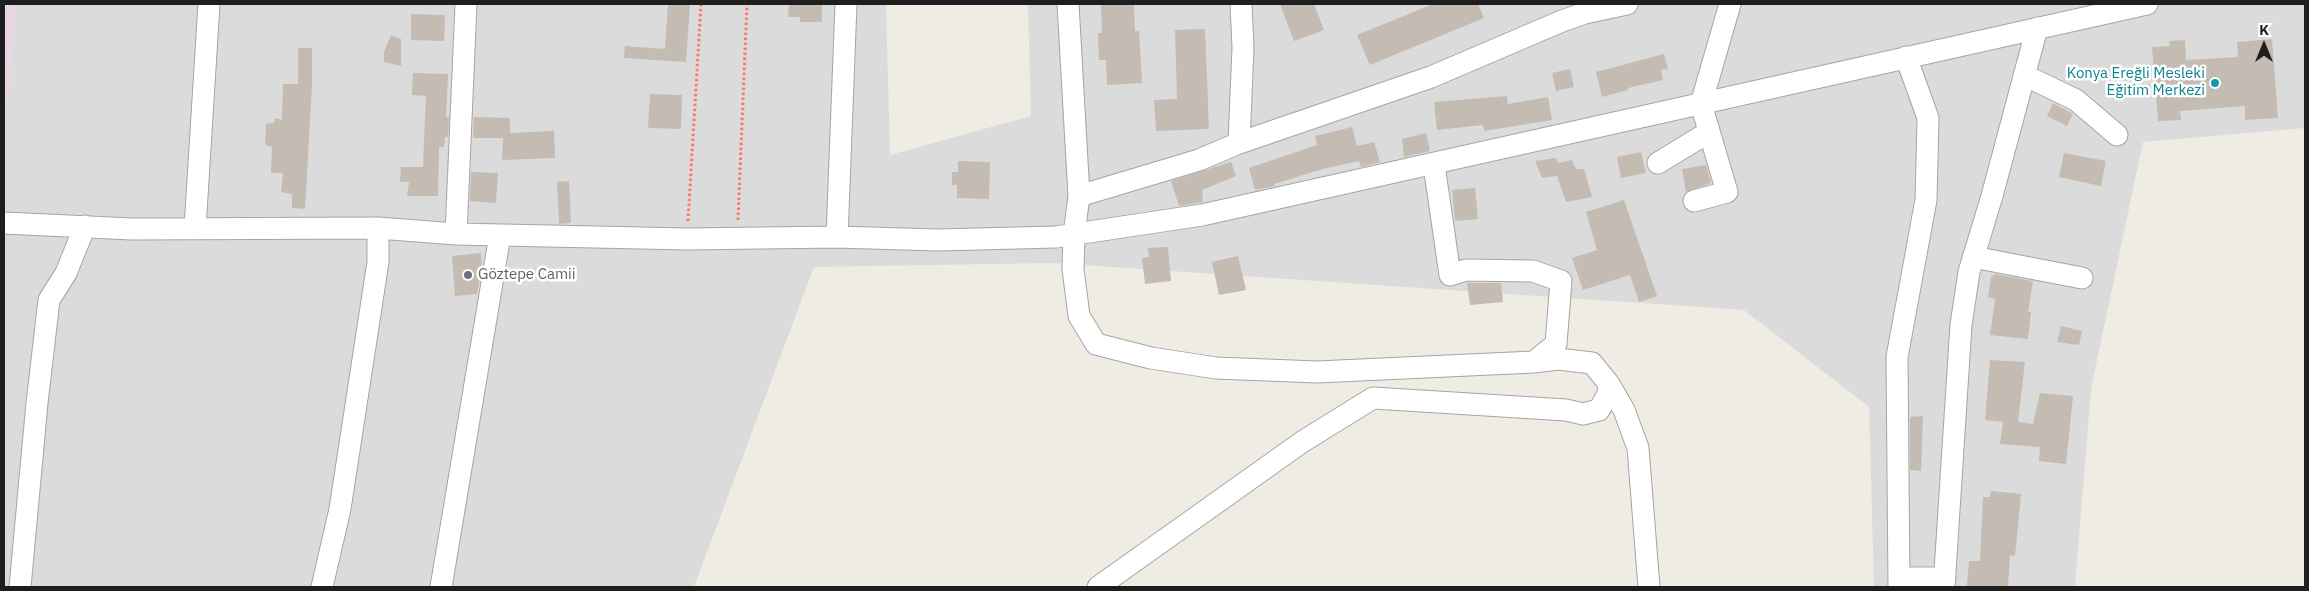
<!DOCTYPE html>
<meta charset="utf-8">
<style>
body{margin:0}
#map{position:relative;width:2309px;height:591px;overflow:hidden;background:#efece4;font-family:"IBM Plex Sans",sans-serif}
canvas{display:block}
.frame{position:absolute;inset:0;border:5px solid #1e1e1e;pointer-events:none}
.north{position:absolute;left:2239px;top:20px;width:50px;height:50px;-webkit-text-stroke:4px #fff;paint-order:stroke;rotate:0deg;font-size:14px;font-weight:700;line-height:20px;text-align:center;color:#1e1e1e}
.north::after{content:'';display:block;margin:auto;width:18px;height:22px;background:#1e1e1e;clip-path:polygon(50% 0,100% 100%,50% 72%,0 100%)}
</style>
<div id="map">
<canvas width="2309" height="591"></canvas>
<div class="frame"></div>
<div class="north">K</div>
</div>
<script>
const g = document.querySelector('canvas').getContext('2d');
g.lineJoin = 'round';
function fill(path, color) {
  g.fillStyle = color;
  g.fill(path, 'evenodd');
}
function strokePath(path, color, width, dash) {
  g.strokeStyle = color;
  g.lineWidth = width;
  g.lineCap = dash ? 'butt' : 'round';
  g.setLineDash(dash || []);
  g.stroke(path);
}
function label(font, color, halo, rows, align = 'center') {
  g.font = font + ' "IBM Plex Sans",sans-serif';
  g.lineWidth = 5;
  g.setLineDash([]);
  g.textBaseline = 'middle';
  g.strokeStyle = halo;
  g.fillStyle = color;
  for (const [text, x, y, turn = 0] of rows) {
    g.save();
    g.translate(x, y);
    g.rotate((+turn || 0) * Math.PI / 180);
    g.textAlign = isNaN(turn) ? turn : align;
    if (halo) g.strokeText(text, 0, 0);
    g.fillText(text, 0, 0);
    g.restore();
  }
}
fill(new Path2D(`
 M 4,4 L 886,4 L 890,155 L 1031,116 L 1028,4 L 2305,4 L 2305,128 L 2143,142 L 2091,389 L 2075,587 L 1874,587 L 1869,407 L 1744,310 L 1053,263 L 814,267 L 694,587 L 4,587 Z`), '#dcdbdb');
fill(new Path2D(`
 M 4,4 L 17,4 L 4,133 Z`), '#e9d6e5');
fill(new Path2D(`
 M 668,4 L 690,4 L 686,62 L 624,58 L 625,46 L 665,49 Z
 M 789,4 L 822,4 L 822,22 L 800,22 L 800,17 L 788,17 Z
 M 1101,4 L 1134,4 L 1135,31 L 1139,31 L 1142,83 L 1107,85 L 1106,60 L 1099,60 L 1098,33 L 1102,33 Z
 M 1280,4 L 1314,4 L 1324,30 L 1294,41 Z
 M 1433,4 L 1478,4 L 1484,18 L 1370,65 L 1357,35 Z
 M 411,14 L 445,15 L 444,41 L 411,40 Z
 M 1205,29 L 1209,129 L 1156,131 L 1154,100 L 1177,99 L 1175,30 Z
 M 391,35 L 401,39 L 401,66 L 384,62 L 384,52 Z
 M 2272,39 L 2278,118 L 2245,120 L 2245,106 L 2180,111 L 2181,120 L 2158,121 L 2152,47 L 2170,46 L 2169,41 L 2185,40 L 2186,60 L 2238,57 L 2237,42 Z
 M 298,48 L 312,48 L 312,85 L 305,209 L 292,208 L 292,194 L 281,192 L 283,173 L 271,173 L 272,147 L 265,145 L 266,124 L 274,123 L 275,118 L 282,120 L 283,84 L 298,84 Z
 M 1664,54 L 1668,69 L 1661,70 L 1663,80 L 1628,88 L 1628,90 L 1602,97 L 1596,72 Z
 M 1570,69 L 1574,87 L 1556,91 L 1552,73 Z
 M 413,73 L 448,74 L 446,117 L 449,117 L 448,137 L 445,137 L 444,147 L 439,147 L 438,196 L 407,196 L 409,182 L 400,182 L 401,167 L 423,167 L 426,96 L 412,95 Z
 M 650,94 L 682,95 L 681,129 L 648,128 Z
 M 1507,96 L 1508,104 L 1548,97 L 1552,120 L 1484,131 L 1483,125 L 1437,130 L 1434,102 Z
 M 2053,103 L 2073,114 L 2067,126 L 2047,116 Z
 M 474,117 L 510,118 L 510,133 L 554,131 L 555,158 L 502,160 L 503,138 L 473,138 Z
 M 1352,127 L 1357,146 L 1374,142 L 1380,162 L 1361,167 L 1359,161 L 1323,169 L 1274,184 L 1275,186 L 1255,190 L 1249,168 L 1317,145 L 1315,136 Z
 M 1426,133 L 1430,151 L 1404,157 L 1402,139 Z
 M 1641,152 L 1646,173 L 1621,178 L 1617,157 Z
 M 2064,153 L 2106,161 L 2101,186 L 2059,177 Z
 M 1556,158 L 1558,163 L 1572,160 L 1576,169 L 1584,169 L 1592,197 L 1566,202 L 1557,176 L 1542,178 L 1535,161 Z
 M 958,161 L 990,162 L 989,199 L 957,198 L 957,185 L 952,185 L 952,172 L 958,172 Z
 M 1231,162 L 1236,176 L 1202,190 L 1203,202 L 1179,206 L 1171,181 Z
 M 1706,165 L 1711,183 L 1686,192 L 1682,169 Z
 M 471,172 L 498,173 L 496,203 L 470,201 Z
 M 569,181 L 571,223 L 559,224 L 557,182 Z
 M 1475,188 L 1478,219 L 1455,221 L 1452,190 Z
 M 1624,200 L 1657,296 L 1639,302 L 1630,275 L 1583,290 L 1572,258 L 1597,250 L 1586,212 Z
 M 1168,247 L 1171,281 L 1145,284 L 1142,258 L 1149,257 L 1148,248 Z
 M 481,253 L 482,267 L 477,294 L 455,296 L 452,256 Z
 M 1238,256 L 1246,290 L 1219,295 L 1212,262 Z
 M 1995,274 L 2033,281 L 2028,312 L 2031,312 L 2028,339 L 1990,335 L 1995,299 L 1988,297 L 1991,277 Z
 M 1467,283 L 1501,283 L 1503,302 L 1470,305 Z
 M 2061,326 L 2082,331 L 2079,345 L 2057,342 Z
 M 1990,360 L 2025,362 L 2018,422 L 2033,424 L 2040,393 L 2073,396 L 2066,464 L 2039,461 L 2040,447 L 2000,444 L 2003,422 L 1985,420 Z
 M 1923,416 L 1921,471 L 1910,470 L 1910,417 Z
 M 1991,491 L 2021,494 L 2015,556 L 2010,555 L 2008,587 L 1967,586 L 1969,561 L 1980,561 L 1983,497 L 1990,497 Z`), '#c4bbb3');
const minor = new Path2D(`
 M 1068,4 L 1079,196 L 1074,234 L 1073,269 L 1079,316 L 1096,344 L 1151,358 L 1216,368 L 1317,372 L 1534,362 L 1558,359 L 1592,363 L 1609,384 L 1608,394 L 1599,410 L 1583,414 L 1566,410 L 1373,398 L 1302,442 L 1098,587
 M 2024,75 L 2076,100 L 2117,135
 M 1239,143 L 1243,48 L 1241,4
 M 1658,163 L 1709,132
 M 1434,165 L 1450,275 L 1466,270 L 1533,271 L 1561,281 L 1556,344 L 1534,362
 M 1079,196 L 1199,160 L 1239,143 L 1431,77 L 1562,21 L 1585,13 L 1627,4
 M 1694,201 L 1727,192 L 1701,104 L 1730,4
 M 4,223 L 132,229 L 378,228 L 456,234 L 687,239 L 837,237 L 938,240 L 1056,237 L 1202,215 L 2147,4
 M 195,228 L 209,4
 M 456,234 L 466,4
 M 837,237 L 846,4
 M 1973,257 L 2082,278
 M 1609,384 L 1624,410 L 1638,448 L 1649,587
 M 1899,578 L 1945,578
 M 20,587 L 37,403 L 49,300 L 66,273 L 85,226
 M 322,587 L 340,509 L 378,262 L 378,228
 M 441,587 L 500,235
 M 1899,587 L 1897,357 L 1926,200 L 1928,118 L 1906,57
 M 1944,587 L 1961,325 L 1969,272 L 1992,196 L 2037,28`);
strokePath(minor, '#a5a5a5', 23);
strokePath(new Path2D(`
 M 738,220 L 747,4
 M 688,221 L 701,4`), '#fc7868', 3, [2.5, 2.5]);
strokePath(minor, '#fff', 21);
for (const [x, y, r, color] of [
 [2215,83,5,"#0f9aa8"],
 [468,275,5,"#6b7280"]
]) {
  const dot = new Path2D();
  dot.arc(x, y, r, 0, 2 * Math.PI);
  g.fillStyle = color;
  g.fill(dot);
  strokePath(dot, '#fff', 2);
}
label('15px', '#0d838f', '#fff', [
 ["Konya Ereğli Mesleki",2205,74],
 ["Eğitim Merkezi",2205,91]
], 'right');
label('15px', '#5b616d', '#fff', [
 ["Göztepe Camii",478,275]
], 'left');
</script>
